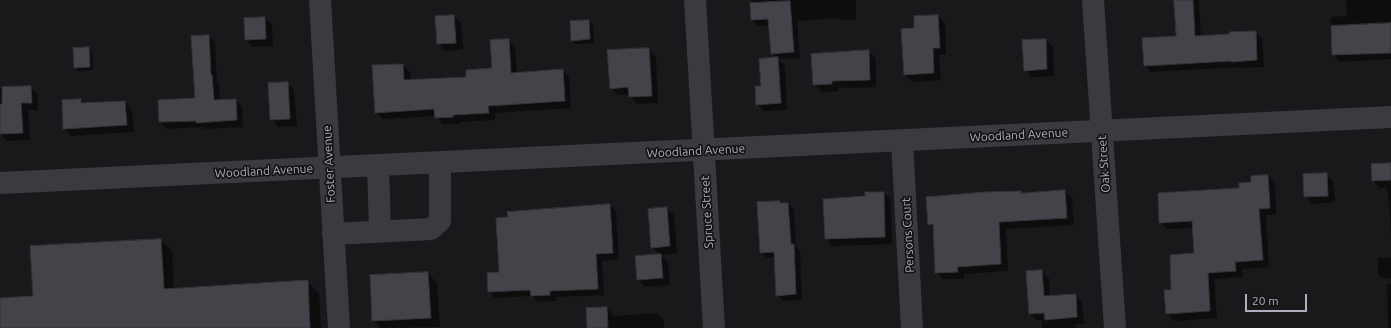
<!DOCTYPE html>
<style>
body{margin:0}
#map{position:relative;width:1391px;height:328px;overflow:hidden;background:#19191c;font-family:Ubuntu,sans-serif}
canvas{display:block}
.scale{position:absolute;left:1245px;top:294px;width:62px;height:18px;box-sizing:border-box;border:2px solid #acb0bc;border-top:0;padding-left:5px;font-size:12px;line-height:14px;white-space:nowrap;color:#acb0bc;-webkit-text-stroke:3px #141417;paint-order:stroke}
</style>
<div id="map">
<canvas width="1391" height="328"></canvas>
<div class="scale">20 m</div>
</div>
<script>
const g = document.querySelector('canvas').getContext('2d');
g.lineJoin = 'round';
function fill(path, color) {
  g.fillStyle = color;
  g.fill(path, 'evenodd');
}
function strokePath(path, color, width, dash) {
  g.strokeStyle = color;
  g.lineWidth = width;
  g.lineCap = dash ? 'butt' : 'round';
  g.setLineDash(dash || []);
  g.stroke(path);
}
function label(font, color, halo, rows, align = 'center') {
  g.font = font + ' Ubuntu,sans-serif';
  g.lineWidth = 3.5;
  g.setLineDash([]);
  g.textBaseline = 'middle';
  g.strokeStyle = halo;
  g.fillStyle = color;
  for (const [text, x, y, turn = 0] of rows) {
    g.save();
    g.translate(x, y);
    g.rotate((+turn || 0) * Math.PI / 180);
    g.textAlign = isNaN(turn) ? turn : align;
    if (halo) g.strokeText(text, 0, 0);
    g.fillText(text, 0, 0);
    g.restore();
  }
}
fill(new Path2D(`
 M 751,0 L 856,0 L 856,20 L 840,20 L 837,18 L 797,21 L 800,58 L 778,59 L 785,66 L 787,110 L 764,111 L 757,104 L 762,86 L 777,58 L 772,53 L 770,25 L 758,26 L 752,20 Z
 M 1175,0 L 1199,0 L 1201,37 L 1231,35 L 1255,32 L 1262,38 L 1264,67 L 1239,68 L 1238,67 L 1151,72 L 1145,65 L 1177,37 Z
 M 1346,0 L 1391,0 L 1391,59 L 1340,62 L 1333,55 L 1331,17 L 1347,16 Z
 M 454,16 L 461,23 L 463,49 L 445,51 L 438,43 Z
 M 938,16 L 945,23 L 946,54 L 939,55 L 941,80 L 912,82 L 905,75 L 915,29 Z
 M 265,18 L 272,25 L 273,46 L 253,47 L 246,40 L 245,19 Z
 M 589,21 L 593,25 L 594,43 L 575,44 L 572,40 Z
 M 208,36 L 215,43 L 217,81 L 219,83 L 220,101 L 235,100 L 242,107 L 243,127 L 204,129 L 202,127 L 167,129 L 160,122 L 159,101 L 196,99 Z
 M 508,40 L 515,47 L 517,73 L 562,70 L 569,77 L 571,108 L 495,113 L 495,120 L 460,122 L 460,124 L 443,124 L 436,116 L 383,119 L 376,112 L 374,66 L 403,65 L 410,72 L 411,81 L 467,78 L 493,69 Z
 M 1046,40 L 1053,47 L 1054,76 L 1032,77 L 1025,70 Z
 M 89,48 L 92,52 L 93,70 L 78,71 L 75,67 Z
 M 648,49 L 656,57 L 658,103 L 637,104 L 630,96 L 630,95 L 618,95 L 611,88 Z
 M 868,51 L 876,59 L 876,87 L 838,88 L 839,91 L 822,92 L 814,84 Z
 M 287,83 L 294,90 L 297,126 L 278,127 L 271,119 Z
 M 30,87 L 38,94 L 38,110 L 28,110 L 30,140 L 7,141 L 0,134 L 0,88 Z
 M 81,100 L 85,104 L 125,102 L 132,109 L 134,132 L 71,136 L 64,129 Z
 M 1391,164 L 1391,234 L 1388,191 L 1385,188 L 1380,188 L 1373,181 Z
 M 1326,174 L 1333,181 L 1335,202 L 1312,204 L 1305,196 Z
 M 1268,176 L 1275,183 L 1276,215 L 1266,215 L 1269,267 L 1242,269 L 1243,277 L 1214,279 L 1217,318 L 1174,321 L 1167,314 L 1173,291 L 1195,254 L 1193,228 L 1167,229 L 1160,222 Z
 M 1065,191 L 1072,198 L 1074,225 L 1006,229 L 1008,271 L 964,274 L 964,279 L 943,279 L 936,272 L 935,230 L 929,224 L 1020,192 L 1022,194 Z
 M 884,193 L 891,200 L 892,244 L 833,246 L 826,239 L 824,200 L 866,197 Z
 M 780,202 L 782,204 L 788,204 L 794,210 L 796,247 L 800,251 L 802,300 L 783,301 L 777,295 L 775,258 L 767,258 L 761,252 Z
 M 610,205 L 616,211 L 619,259 L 602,261 L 604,295 L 556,297 L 556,301 L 538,302 L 532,296 L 495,298 L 489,291 L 500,273 L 509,218 Z
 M 666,208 L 674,215 L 677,253 L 660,255 L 668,262 L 670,285 L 645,287 L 638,280 L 660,255 L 652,247 Z
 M 160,240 L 172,251 L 174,289 L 307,281 L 319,293 L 321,328 L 0,328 L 0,299 L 34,297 Z
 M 1391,257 L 1391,278 L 1382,278 L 1378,274 L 1378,258 Z
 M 1042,271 L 1049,278 L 1050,297 L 1075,295 L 1082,302 L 1084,324 L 1075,324 L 1076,328 L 1042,328 L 1042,320 L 1036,320 L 1030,314 Z
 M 428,273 L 437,283 L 440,327 L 381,328 L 373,320 Z
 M 1387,284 L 1391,284 L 1391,328 L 1388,328 Z
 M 607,308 L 614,316 L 657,313 L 664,321 L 664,328 L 588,328 Z`), '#0007');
const building = new Path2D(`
 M 1174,0 L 1193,0 L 1195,36 L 1230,34 L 1229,32 L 1256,31 L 1257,60 L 1231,62 L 1231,61 L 1144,66 L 1142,38 L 1176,36 Z
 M 790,1 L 794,52 L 771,54 L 768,19 L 751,20 L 750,3 Z
 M 454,15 L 456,43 L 437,44 L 435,16 Z
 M 938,15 L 940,48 L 933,48 L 934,73 L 904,75 L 901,29 L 914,28 L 914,16 Z
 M 265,17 L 266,39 L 245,40 L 244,18 Z
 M 589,20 L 590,39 L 571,41 L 570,21 Z
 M 1391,23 L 1391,53 L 1332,55 L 1331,26 Z
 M 209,35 L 211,75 L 212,75 L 214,100 L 236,99 L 237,120 L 196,123 L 196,121 L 159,122 L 158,100 L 195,98 L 191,36 Z
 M 509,39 L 511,73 L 563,69 L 565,101 L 488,106 L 489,113 L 453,115 L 453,117 L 435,118 L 434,109 L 375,113 L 372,65 L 403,64 L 404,80 L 466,77 L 466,70 L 492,68 L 490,40 Z
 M 1046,39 L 1047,69 L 1024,71 L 1022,40 Z
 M 89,47 L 90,67 L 74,68 L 73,48 Z
 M 649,48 L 652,96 L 629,97 L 628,87 L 610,89 L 607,50 Z
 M 869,50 L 870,80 L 832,81 L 832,84 L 813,85 L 811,54 Z
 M 778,57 L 781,103 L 756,105 L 755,86 L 761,86 L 759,59 Z
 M 288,82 L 290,119 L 270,120 L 268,83 Z
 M 31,86 L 32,103 L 21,103 L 23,133 L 0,134 L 0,104 L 2,104 L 2,87 Z
 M 81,99 L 81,103 L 125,101 L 127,125 L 63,129 L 62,100 Z
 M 1391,163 L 1391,180 L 1372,181 L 1371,164 Z
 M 1327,173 L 1328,196 L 1304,197 L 1303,174 Z
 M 1268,175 L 1270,208 L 1259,209 L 1263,260 L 1235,262 L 1236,271 L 1208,273 L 1210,311 L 1166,314 L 1164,290 L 1171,290 L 1170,255 L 1194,253 L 1192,221 L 1159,223 L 1158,193 L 1239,188 L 1239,183 L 1251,182 L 1251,176 Z
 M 1065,190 L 1067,218 L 999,222 L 1001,264 L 957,267 L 958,272 L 935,273 L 933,224 L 928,225 L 926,197 L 985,192 L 1021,191 L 1021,193 Z
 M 865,192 L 884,192 L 885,237 L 825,239 L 823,199 L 865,196 Z
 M 780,201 L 780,203 L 788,203 L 791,244 L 794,244 L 796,294 L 776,296 L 774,252 L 760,253 L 757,202 Z
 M 610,204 L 613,253 L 596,254 L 598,289 L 550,291 L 550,295 L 531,296 L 530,290 L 488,292 L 487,273 L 499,272 L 496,218 L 508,217 L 507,212 Z
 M 667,207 L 670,246 L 651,248 L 648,209 Z
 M 161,239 L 164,289 L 308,280 L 310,328 L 0,328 L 0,298 L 33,296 L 30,246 Z
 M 661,254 L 663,278 L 637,280 L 635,256 Z
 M 1042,270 L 1044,296 L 1076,294 L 1077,317 L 1045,320 L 1044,313 L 1029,314 L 1026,271 Z
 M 428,272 L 431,318 L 372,321 L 370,275 Z
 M 607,307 L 608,328 L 587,328 L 586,308 Z`);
fill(building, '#434449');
strokePath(building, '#333338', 1);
strokePath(new Path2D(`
 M 320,0 L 339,328
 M 695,0 L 714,328
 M 1093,0 L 1115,328
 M 902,141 L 912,328
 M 378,165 L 380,232
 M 0,183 L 1391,117
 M 333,234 L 431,229 L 440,221 L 440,163`), '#3a3b41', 22);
label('12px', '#acb0bc', '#141417', [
 ["Woodland Avenue",1019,135,-3],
 ["Woodland Avenue",696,151,-3],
 ["Foster Avenue",329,164,-93],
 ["Oak Street",1104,164,-94],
 ["Woodland Avenue",264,171,-3],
 ["Spruce Street",707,212,-93],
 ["Persons Court",908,235,-93]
]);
</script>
